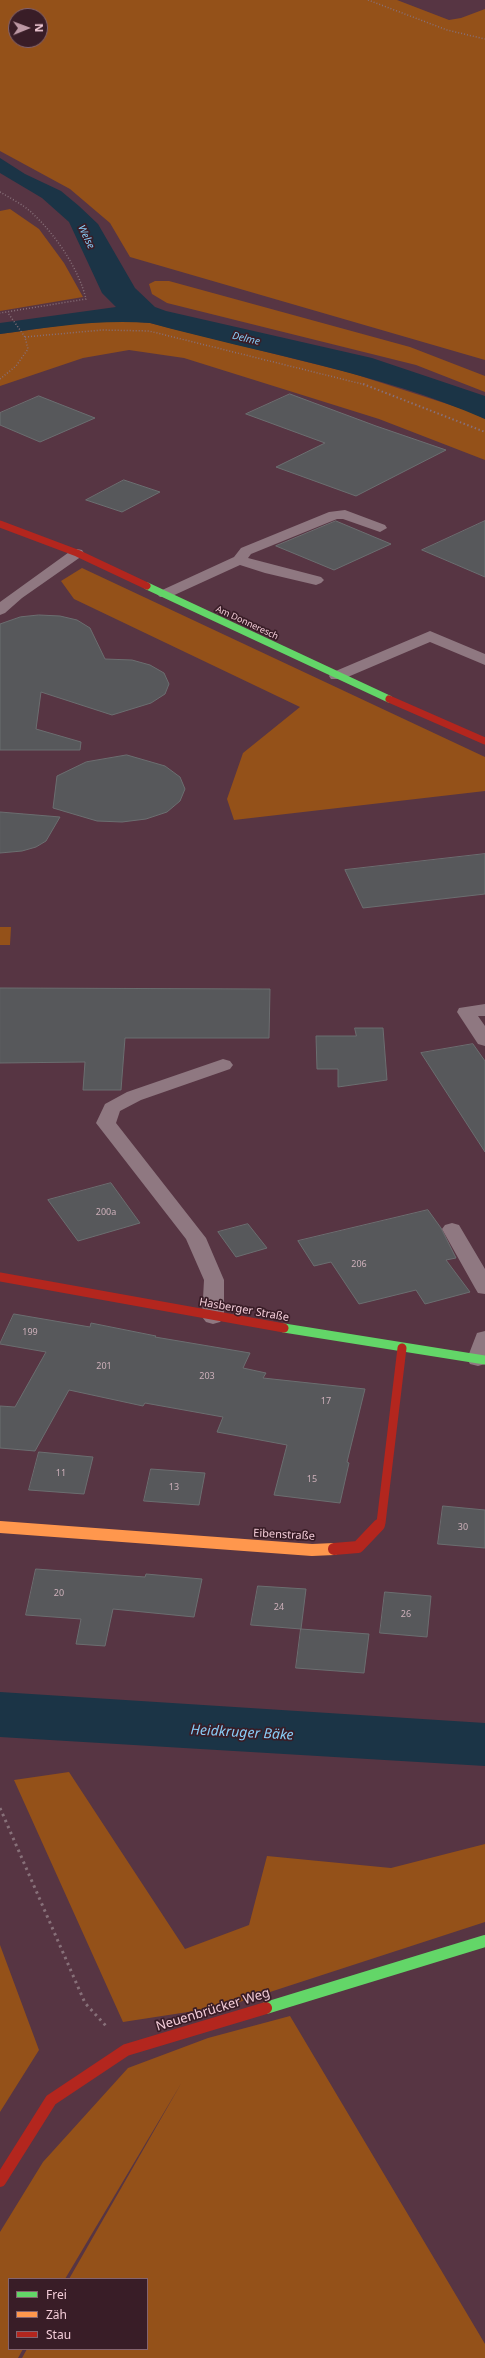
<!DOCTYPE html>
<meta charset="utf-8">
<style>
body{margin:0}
#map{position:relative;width:485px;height:2358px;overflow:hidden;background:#573543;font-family:"Noto Sans",sans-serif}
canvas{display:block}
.legend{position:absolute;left:8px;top:2278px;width:140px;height:72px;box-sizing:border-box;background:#391d27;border:1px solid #84636e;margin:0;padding:5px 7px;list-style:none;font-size:12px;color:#f4cdd9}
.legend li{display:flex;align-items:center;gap:8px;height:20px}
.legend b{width:20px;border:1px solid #84636e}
.north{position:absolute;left:8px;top:8px;width:40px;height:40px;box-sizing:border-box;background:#391d27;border:1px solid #84636e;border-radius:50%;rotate:89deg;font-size:11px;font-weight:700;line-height:16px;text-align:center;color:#f4cdd9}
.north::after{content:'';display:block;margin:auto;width:14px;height:18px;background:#bd98a4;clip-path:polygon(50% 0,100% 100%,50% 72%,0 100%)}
</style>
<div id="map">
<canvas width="485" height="2358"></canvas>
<ul class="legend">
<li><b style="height:5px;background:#63d668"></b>Frei</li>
<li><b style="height:5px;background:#ff974d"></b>Zäh</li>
<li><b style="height:5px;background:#b3261e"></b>Stau</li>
</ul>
<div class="north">N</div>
</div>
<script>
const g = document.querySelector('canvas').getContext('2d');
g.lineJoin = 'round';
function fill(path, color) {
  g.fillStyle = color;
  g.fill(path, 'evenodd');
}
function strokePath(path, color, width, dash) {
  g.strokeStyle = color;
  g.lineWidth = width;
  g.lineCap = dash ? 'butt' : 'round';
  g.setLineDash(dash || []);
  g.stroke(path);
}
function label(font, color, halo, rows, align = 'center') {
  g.font = font + ' "Noto Sans",sans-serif';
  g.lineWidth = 3.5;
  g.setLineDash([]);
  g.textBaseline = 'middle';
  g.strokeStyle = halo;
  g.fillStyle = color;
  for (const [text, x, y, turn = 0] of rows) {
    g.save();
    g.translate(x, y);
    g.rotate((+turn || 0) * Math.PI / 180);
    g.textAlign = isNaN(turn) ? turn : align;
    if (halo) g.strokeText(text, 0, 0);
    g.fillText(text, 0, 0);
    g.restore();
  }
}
fill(new Path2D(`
 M 0,0 L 397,0 L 449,20 L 461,18 L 485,9 L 485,360 L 130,257 L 110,223 L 70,189 L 0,151 ZM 16,16 L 40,16 L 40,40 L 16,40 Z
 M 10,209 L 39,229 L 64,263 L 83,297 L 0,311 L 0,211 Z
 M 155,281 L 169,281 L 410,347 L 485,376 L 485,392 L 416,365 L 167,303 L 152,294 L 149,284 Z
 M 126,321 L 150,323 L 351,373 L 469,411 L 485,419 L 485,460 L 379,419 L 184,358 L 129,350 L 83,358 L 0,386 L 0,334 L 79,323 Z
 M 82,568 L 485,757 L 485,791 L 234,820 L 227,799 L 243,753 L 300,707 L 74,599 L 61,581 Z
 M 0,927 L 11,927 L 10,945 L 0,945 Z
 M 69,1772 L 185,1949 L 249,1925 L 267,1856 L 391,1868 L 485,1844 L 485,1922 L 227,2006 L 123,2022 L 14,1780 Z
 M 0,1945 L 39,2050 L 0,2112 Z
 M 290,2016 L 485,2344 L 485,2358 L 22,2358 L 27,2349 L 147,2349 L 147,2279 L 69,2279 L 182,2082 L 65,2279 L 9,2279 L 9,2349 L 23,2349 L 18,2358 L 0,2358 L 0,2232 L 43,2162 L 128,2068 L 208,2038 Z`), '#945119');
fill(new Path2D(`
 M 0,158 L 25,174 L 61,191 L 79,206 L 98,224 L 135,288 L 155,307 L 166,311 L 372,358 L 485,396 L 485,419 C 378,372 262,354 150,323 C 100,319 50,327 0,334 L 0,323 L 116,307 L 102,293 L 69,222 L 42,198 L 0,173 Z
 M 0,1692 L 485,1723 L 485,1766 L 0,1737 Z`), '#1b3446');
const building = new Path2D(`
 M 290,394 L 376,426 L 446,450 L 356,496 L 276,467 L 325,443 L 246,414 Z
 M 39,396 L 95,418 L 40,442 L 0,425 L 0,413 Z
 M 124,480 L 160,492 L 122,512 L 86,500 Z
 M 336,521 L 391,544 L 334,570 L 276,546 Z
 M 485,521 L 485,577 L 422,550 Z
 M 39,615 L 60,616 L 77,620 L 90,628 L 105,659 L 132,660 L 150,665 L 164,673 L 169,684 L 165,694 L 151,703 L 112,715 L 41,692 L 36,729 L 81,742 L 80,750 L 0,750 L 0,624 L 20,617 Z
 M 127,755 L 165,766 L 180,777 L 185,789 L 180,801 L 167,812 L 146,819 L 122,822 L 97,821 L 53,808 L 57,776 L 86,762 Z
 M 0,812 L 60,817 L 46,841 L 36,847 L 22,851 L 0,853 Z
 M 485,854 L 485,894 L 363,908 L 345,870 Z
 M 0,988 L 270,989 L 269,1038 L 125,1038 L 121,1090 L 83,1090 L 85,1062 L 0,1063 Z
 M 355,1028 L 383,1028 L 387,1080 L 338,1087 L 338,1069 L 317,1069 L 316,1036 L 356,1036 Z
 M 473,1044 L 485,1061 L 485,1152 L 421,1053 Z
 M 111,1183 L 140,1223 L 78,1241 L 48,1200 Z
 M 428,1210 L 441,1228 L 456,1258 L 446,1260 L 470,1292 L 425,1304 L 416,1290 L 359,1304 L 331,1262 L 314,1266 L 298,1241 Z
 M 248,1224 L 267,1248 L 236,1257 L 218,1232 Z
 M 14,1314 L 90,1327 L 91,1323 L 156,1336 L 155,1337 L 250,1353 L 243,1368 L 266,1373 L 263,1378 L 365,1389 L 347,1462 L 349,1463 L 340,1503 L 274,1495 L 287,1445 L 217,1432 L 223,1417 L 145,1403 L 143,1406 L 69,1390 L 35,1451 L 0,1448 L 0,1406 L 15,1407 L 46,1352 L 0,1344 Z
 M 39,1452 L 93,1457 L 84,1494 L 29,1490 Z
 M 151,1469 L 205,1473 L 199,1505 L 144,1501 Z
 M 443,1506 L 485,1510 L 485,1548 L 438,1544 Z
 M 36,1569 L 145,1577 L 146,1574 L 202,1579 L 194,1617 L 113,1609 L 105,1646 L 76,1644 L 81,1619 L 26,1615 Z
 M 258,1586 L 306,1589 L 301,1629 L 251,1625 Z
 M 385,1592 L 431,1596 L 427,1637 L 380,1633 Z
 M 301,1629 L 369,1634 L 364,1673 L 296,1668 Z`);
fill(building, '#57585b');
strokePath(building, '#6b6e70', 1);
strokePath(new Path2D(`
 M 368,0 L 447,30 L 485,39
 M 0,192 C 10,198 22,204 31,212 C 55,234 78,267 86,299 L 0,313
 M 25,337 L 102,330 L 149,331 L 366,385
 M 0,379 L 16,366 L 28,349 L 25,337 L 8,313`), '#877079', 1.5, [1, 2]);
strokePath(new Path2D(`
 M 363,384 L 485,432`), '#877079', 2, [1.5, 2.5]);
strokePath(new Path2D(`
 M 0,1808 L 85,2003 L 106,2026`), '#877079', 3, [2.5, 4]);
fill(new Path2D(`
 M 345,510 L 385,525 L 387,528 L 380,532 L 343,519 L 337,519 L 251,554 L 248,558 L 321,577 L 324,580 L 321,583 L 316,585 L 265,573 L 240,565 L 170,597 L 160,597 L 157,594 L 160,591 L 234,557 L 241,548 L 329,512 Z
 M 77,549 L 82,550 L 84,553 L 82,556 L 22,598 L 5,613 L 0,615 L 0,602 L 72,550 Z
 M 430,631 L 485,654 L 485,665 L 430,642 L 343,679 L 331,679 L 329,676 L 331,673 Z
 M 485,1004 L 485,1016 L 478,1016 L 485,1026 L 485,1046 L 478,1044 L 457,1012 L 459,1008 Z
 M 223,1059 L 230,1061 L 233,1065 L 230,1069 L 141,1100 L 120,1111 L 116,1123 L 206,1238 L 224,1280 L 224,1317 L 220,1322 L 213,1324 L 206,1322 L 202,1317 L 204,1280 L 186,1239 L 96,1123 L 105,1104 L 127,1092 Z
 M 452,1223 L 459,1225 L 485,1269 L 485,1294 L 478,1293 L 475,1288 L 442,1229 L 445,1225 Z
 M 485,1331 L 485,1364 L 478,1366 L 470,1364 L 467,1359 L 477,1333 Z`), '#8f7881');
strokePath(new Path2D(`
 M 147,586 L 389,699`), '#63d668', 7);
strokePath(new Path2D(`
 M 284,1328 L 485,1360`), '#63d668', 9);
strokePath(new Path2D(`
 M 266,2008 L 485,1941`), '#63d668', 12);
strokePath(new Path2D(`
 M 0,1527 L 312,1550 L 334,1549`), '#ff974d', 12);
strokePath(new Path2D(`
 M 0,524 L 77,553 L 147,586
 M 389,699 L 485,741`), '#b3261e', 7);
strokePath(new Path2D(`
 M 0,1277 L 284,1328
 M 378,1526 L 381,1523 L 402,1348`), '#b3261e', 9);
strokePath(new Path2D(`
 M 334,1549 L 358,1547 L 379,1525
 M 0,2181 L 51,2100 L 126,2050 L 266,2008`), '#b3261e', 12);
label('9px', '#f4cdd9', '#391d27', [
 ["Am Donneresch",247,623,25]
]);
label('9px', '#cdb0ba', null, [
 ["200a",106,1212],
 ["206",359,1264],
 ["199",30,1332],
 ["201",104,1366],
 ["203",207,1376],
 ["17",326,1401],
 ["11",61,1473],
 ["15",312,1479],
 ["13",174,1487],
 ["30",463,1527],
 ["20",59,1593],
 ["24",279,1607],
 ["26",406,1614]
]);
label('italic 10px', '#88ccf6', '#391d27', [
 ["Welse",86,237,64],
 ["Delme",246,339,13]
]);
label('11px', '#f4cdd9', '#391d27', [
 ["Hasberger Straße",244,1310,10],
 ["Eibenstraße",284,1535,3]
]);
label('13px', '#f4cdd9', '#391d27', [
 ["Neuenbrücker Weg",213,2010,-17]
]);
label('italic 14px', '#88ccf6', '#391d27', [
 ["Heidkruger Bäke",242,1733,3]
]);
</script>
